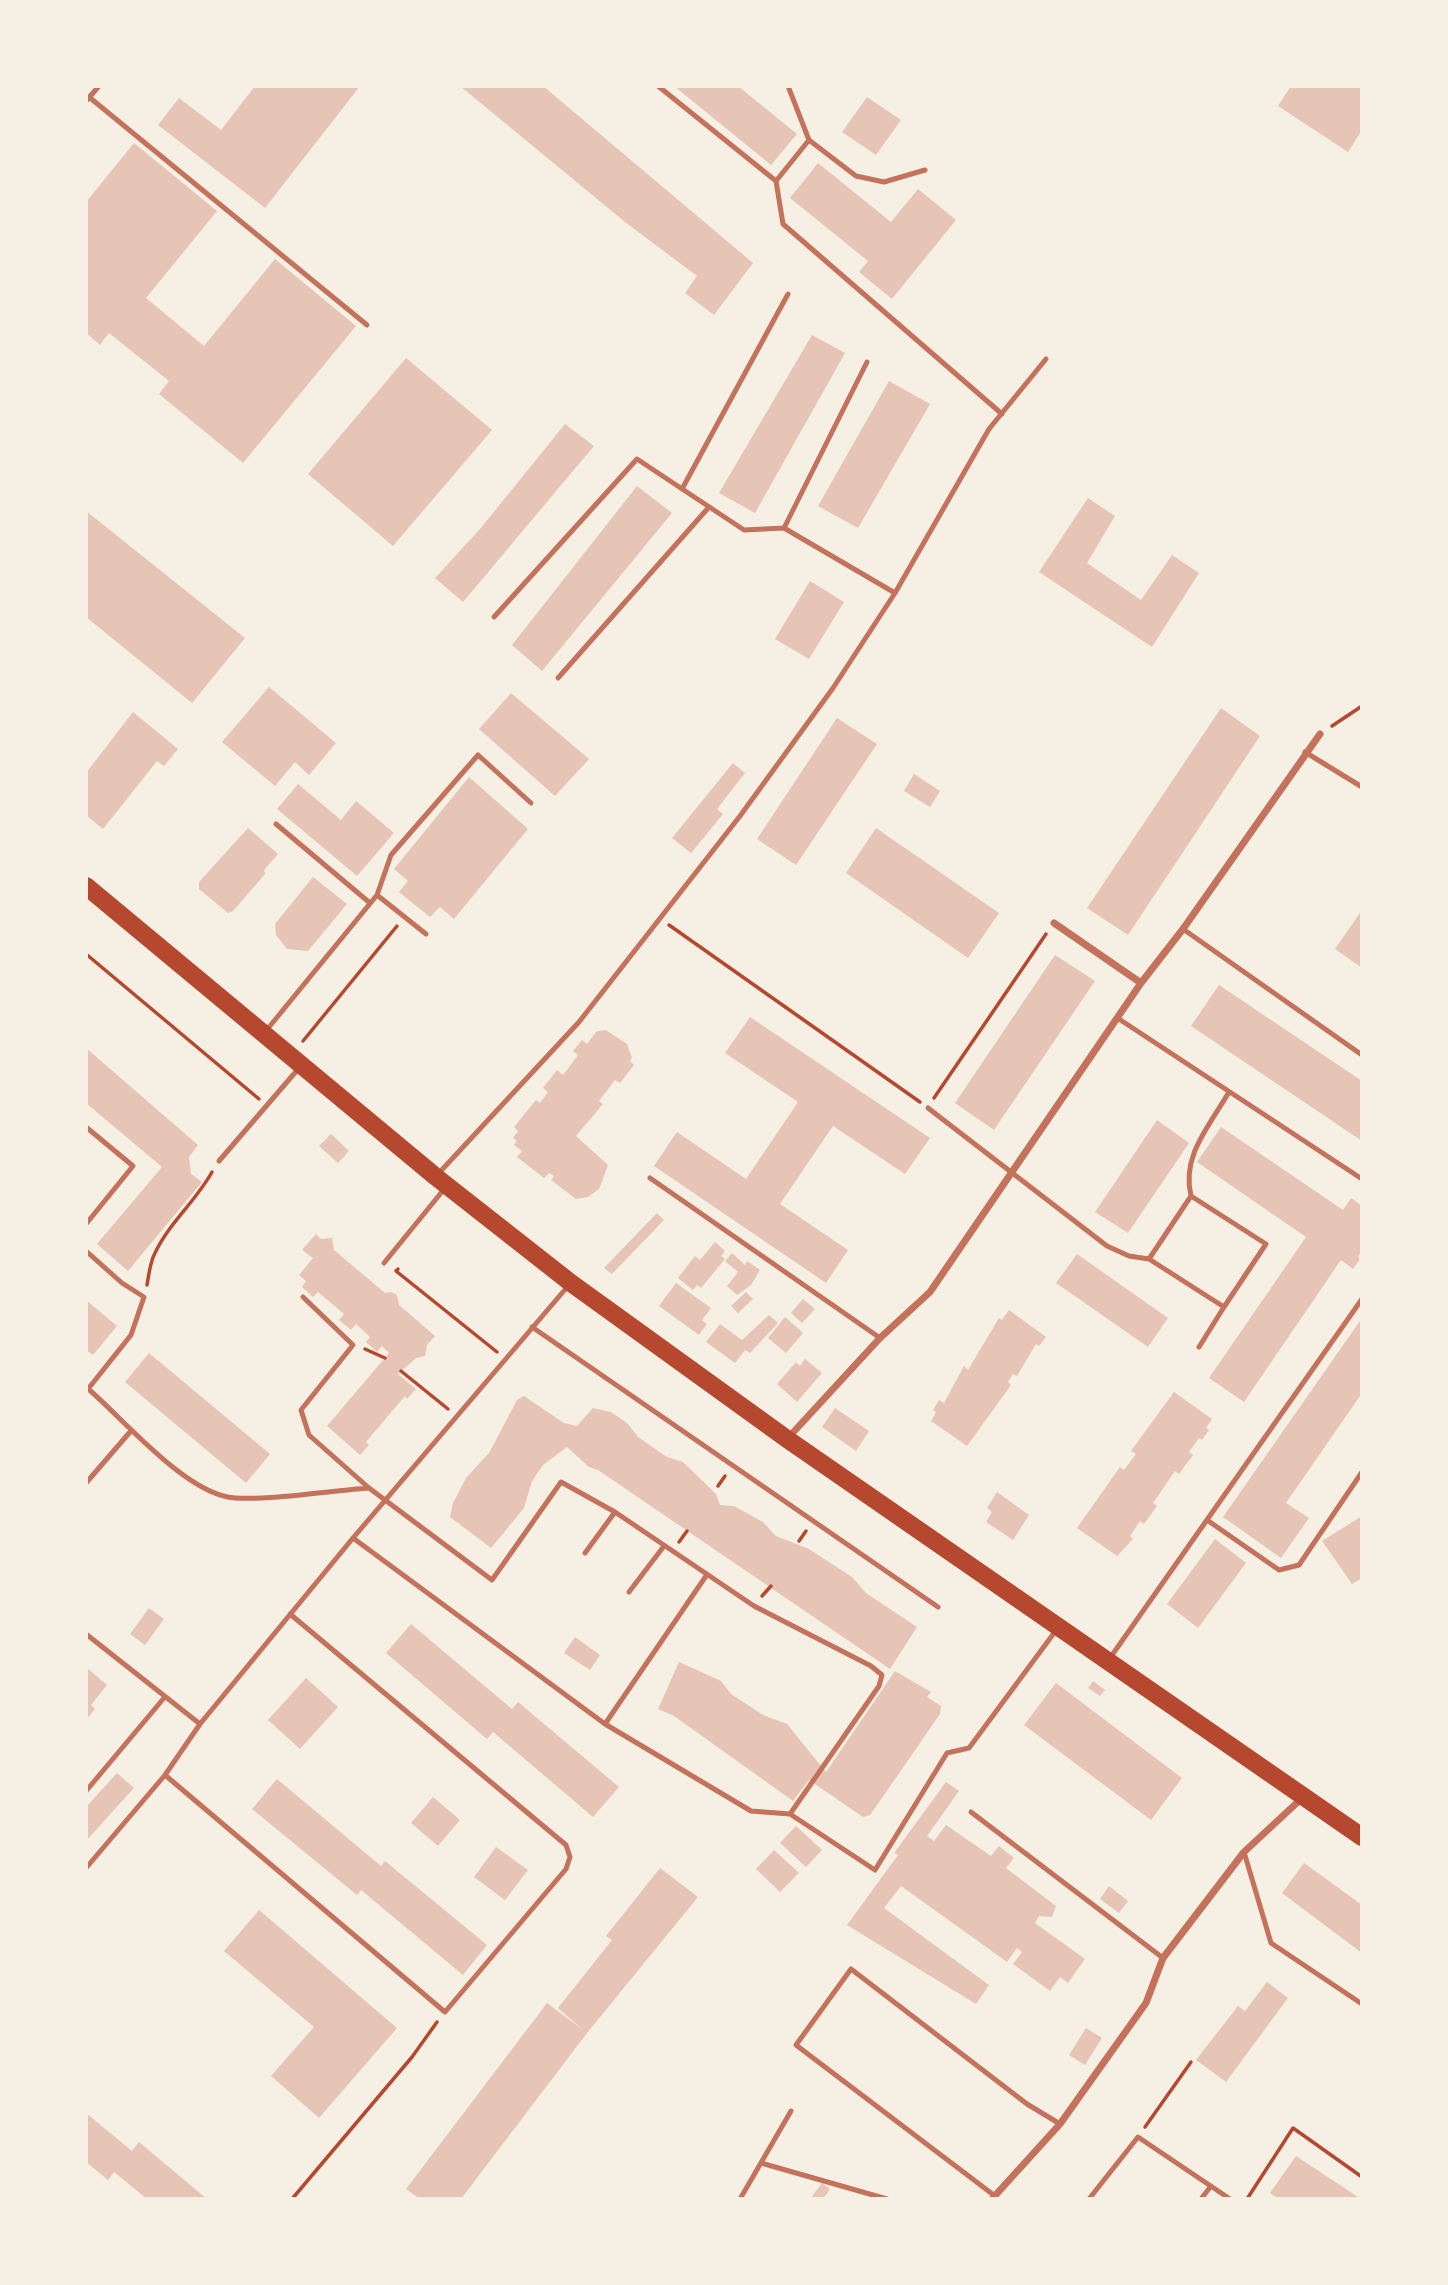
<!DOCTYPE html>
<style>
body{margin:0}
#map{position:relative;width:1448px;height:2285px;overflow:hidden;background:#f6efe4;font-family:"Playfair Display",serif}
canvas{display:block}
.frame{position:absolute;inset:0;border:88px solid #f6efe4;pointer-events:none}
</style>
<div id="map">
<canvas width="1448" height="2285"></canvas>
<div class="frame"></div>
</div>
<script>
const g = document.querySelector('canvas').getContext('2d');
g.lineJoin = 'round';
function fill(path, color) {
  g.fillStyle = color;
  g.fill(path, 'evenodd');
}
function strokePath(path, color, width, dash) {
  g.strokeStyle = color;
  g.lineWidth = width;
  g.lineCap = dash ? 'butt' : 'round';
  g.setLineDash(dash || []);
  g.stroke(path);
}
fill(new Path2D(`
 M 255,86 L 360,86 L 265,208 L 158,125 L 179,98 L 221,130 Z
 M 460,86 L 543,86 L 753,263 L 714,315 L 685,293 L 697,276 L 625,222 Z
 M 674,86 L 738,86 L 797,134 L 771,165 Z
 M 1291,86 L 1362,86 L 1362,130 L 1348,152 L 1278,106 Z
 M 867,97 L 901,120 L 876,155 L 842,132 Z
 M 134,143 L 217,211 L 146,298 L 204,346 L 275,259 L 356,326 L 243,463 L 159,394 L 169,381 L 109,333 L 100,345 L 86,333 L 86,202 Z
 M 818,163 L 891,222 L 918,189 L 956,220 L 892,299 L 859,272 L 868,261 L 790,198 Z
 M 812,335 L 845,353 L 755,513 L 719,493 Z
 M 406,358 L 492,430 L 393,546 L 308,474 Z
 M 889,381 L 930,404 L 858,528 L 818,506 Z
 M 565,424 L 594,446 L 463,602 L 435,578 L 480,529 Z
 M 637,486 L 672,513 L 542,671 L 512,645 Z
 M 1088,498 L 1115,516 L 1087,563 L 1141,600 L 1172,555 L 1199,573 L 1152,647 L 1039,572 Z
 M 86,511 L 245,638 L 192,703 L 86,617 Z
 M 810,581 L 844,602 L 809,659 L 775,639 Z
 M 269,687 L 336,743 L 309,775 L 295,762 L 275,786 L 222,742 Z
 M 511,693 L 589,759 L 555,796 L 479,729 Z
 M 1221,708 L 1260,736 L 1128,935 L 1087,908 Z
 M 133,712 L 178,749 L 164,766 L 157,761 L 103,829 L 86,815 L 86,773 Z
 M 837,718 L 877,744 L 796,865 L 757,839 Z
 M 733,763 L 745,773 L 717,809 L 723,814 L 691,853 L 672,838 Z
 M 914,774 L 940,791 L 930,807 L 904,791 Z
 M 469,777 L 528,829 L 454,919 L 440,907 L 430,917 L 399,892 L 408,881 L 394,869 Z
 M 298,784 L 341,820 L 356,801 L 394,833 L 357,876 L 277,809 Z
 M 248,828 L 278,854 L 264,870 L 265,874 L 233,911 L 228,913 L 199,889 L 199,882 Z
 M 876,828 L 999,913 L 968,958 L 846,873 Z
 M 313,877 L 347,904 L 308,951 L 287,949 L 276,935 L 275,924 Z
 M 1362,910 L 1362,968 L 1335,949 Z
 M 1055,955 L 1095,981 L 994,1130 L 955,1103 Z
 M 1219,985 L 1362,1081 L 1362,1141 L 1191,1026 Z
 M 750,1017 L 930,1138 L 905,1174 L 833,1126 L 780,1204 L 848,1250 L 826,1283 L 654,1166 L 677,1132 L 746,1179 L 798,1102 L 725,1053 Z
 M 606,1030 L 627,1044 L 632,1058 L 630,1061 L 634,1065 L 620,1083 L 615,1080 L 599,1101 L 603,1104 L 576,1136 L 608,1165 L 599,1189 L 588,1197 L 576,1199 L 551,1180 L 554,1176 L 549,1173 L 544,1178 L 517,1157 L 522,1151 L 514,1145 L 517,1141 L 513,1138 L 518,1131 L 514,1127 L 536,1100 L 540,1103 L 548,1092 L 543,1088 L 557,1070 L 563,1075 L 578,1055 L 573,1051 L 582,1040 L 587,1044 L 597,1031 Z
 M 86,1048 L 198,1145 L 189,1157 L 191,1174 L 202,1182 L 128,1271 L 97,1244 L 162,1167 L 86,1103 Z
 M 1157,1120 L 1189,1143 L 1128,1233 L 1095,1212 Z
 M 1221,1127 L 1343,1210 L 1351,1198 L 1362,1206 L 1362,1250 L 1358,1257 L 1360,1259 L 1353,1269 L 1341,1260 L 1244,1402 L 1209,1378 L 1306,1237 L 1197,1162 Z
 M 331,1134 L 349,1151 L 338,1163 L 319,1146 Z
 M 657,1213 L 664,1220 L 612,1274 L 604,1268 Z
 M 316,1234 L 321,1239 L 332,1238 L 334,1250 L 385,1293 L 391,1292 L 397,1295 L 399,1305 L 435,1336 L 427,1345 L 425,1356 L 416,1358 L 398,1374 L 416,1389 L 407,1399 L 405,1396 L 366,1442 L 369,1445 L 360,1455 L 327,1426 L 389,1353 L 382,1346 L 377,1352 L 366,1342 L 370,1337 L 356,1324 L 351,1330 L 339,1320 L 344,1314 L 318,1292 L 313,1297 L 302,1287 L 306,1281 L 299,1275 L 313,1258 L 302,1250 Z
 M 715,1242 L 725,1251 L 721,1256 L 725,1259 L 701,1288 L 697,1285 L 693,1290 L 678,1278 L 695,1256 L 700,1260 Z
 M 732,1253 L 745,1265 L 747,1261 L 760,1270 L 751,1285 L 737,1295 L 727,1286 L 738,1272 L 725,1261 Z
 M 1077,1254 L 1168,1318 L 1148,1347 L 1056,1283 Z
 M 676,1283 L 711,1308 L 702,1320 L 707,1324 L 699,1335 L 659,1306 Z
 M 746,1292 L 753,1299 L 738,1313 L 731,1306 Z
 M 803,1299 L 815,1309 L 802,1323 L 791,1313 Z
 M 86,1300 L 117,1326 L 93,1355 L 86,1350 Z
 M 1009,1310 L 1046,1337 L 1039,1346 L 1036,1344 L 1017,1376 L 1013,1374 L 1008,1382 L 1011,1385 L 967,1446 L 931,1421 L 936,1412 L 933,1410 L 939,1400 L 944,1403 L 964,1366 L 968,1370 L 999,1318 L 1002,1320 Z
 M 769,1315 L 778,1323 L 750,1353 L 745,1350 L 735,1363 L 706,1342 L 720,1324 L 742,1340 Z
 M 785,1317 L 803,1333 L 786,1353 L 768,1338 Z
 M 1362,1318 L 1362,1393 L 1286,1503 L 1309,1518 L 1281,1558 L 1223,1517 Z
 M 149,1353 L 270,1454 L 246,1483 L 125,1382 Z
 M 805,1359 L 822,1373 L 797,1402 L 777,1384 L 796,1362 L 800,1366 Z
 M 1174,1392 L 1212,1419 L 1206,1428 L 1209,1430 L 1202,1440 L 1199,1438 L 1189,1452 L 1193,1455 L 1179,1474 L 1175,1471 L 1153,1503 L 1157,1506 L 1144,1524 L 1140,1521 L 1130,1536 L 1133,1539 L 1117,1556 L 1077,1528 L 1120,1467 L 1124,1470 L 1136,1454 L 1131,1451 Z
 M 524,1396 L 564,1423 L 577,1426 L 593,1408 L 611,1412 L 627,1423 L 638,1437 L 667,1457 L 683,1462 L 716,1494 L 720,1505 L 734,1506 L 763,1522 L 776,1536 L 809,1549 L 852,1577 L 866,1593 L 917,1627 L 890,1669 L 598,1470 L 589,1467 L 567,1447 L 543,1465 L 532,1481 L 524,1508 L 491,1548 L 450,1517 L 453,1503 L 466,1478 L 489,1453 L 517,1400 Z
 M 835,1408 L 869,1431 L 856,1451 L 822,1427 Z
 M 997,1492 L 1029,1515 L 1013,1540 L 986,1522 L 992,1512 L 987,1508 Z
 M 1362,1516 L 1362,1578 L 1352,1584 L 1322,1541 Z
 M 1215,1539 L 1246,1563 L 1198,1628 L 1167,1604 Z
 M 149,1608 L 164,1619 L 145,1645 L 130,1634 Z
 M 411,1624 L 512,1709 L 518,1702 L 619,1787 L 593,1817 L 493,1732 L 487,1739 L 386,1653 Z
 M 575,1637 L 600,1655 L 590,1670 L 564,1653 Z
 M 679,1662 L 721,1681 L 731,1694 L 763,1715 L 787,1724 L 826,1772 L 895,1671 L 931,1692 L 927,1697 L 941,1706 L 940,1714 L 882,1798 L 870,1815 L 863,1817 L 809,1780 L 793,1801 L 674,1716 L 658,1709 Z
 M 86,1667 L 107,1685 L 91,1705 L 95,1709 L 86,1720 Z
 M 306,1678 L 338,1707 L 300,1749 L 268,1720 Z
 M 1093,1681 L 1105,1690 L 1100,1696 L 1088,1688 Z
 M 1056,1683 L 1182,1778 L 1151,1820 L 1024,1725 Z
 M 117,1773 L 134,1788 L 86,1841 L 86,1807 Z
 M 277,1779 L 381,1866 L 385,1861 L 487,1945 L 463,1975 L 361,1890 L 357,1895 L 252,1809 Z
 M 946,1782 L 959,1791 L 927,1836 L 934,1841 L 946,1825 L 991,1856 L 999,1846 L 1014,1858 L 1006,1868 L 1056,1906 L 1052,1917 L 1039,1916 L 1035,1923 L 1085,1959 L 1068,1983 L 1060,1977 L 1050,1991 L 1013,1964 L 1022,1952 L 1017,1948 L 1007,1962 L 901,1886 L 884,1908 L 989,1985 L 976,2004 L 847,1925 L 898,1855 L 894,1853 Z
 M 433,1797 L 460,1820 L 438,1846 L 411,1823 Z
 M 796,1826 L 822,1850 L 806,1867 L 780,1843 Z
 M 496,1847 L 528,1870 L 505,1900 L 474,1877 Z
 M 774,1850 L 799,1873 L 780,1892 L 756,1869 Z
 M 1304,1863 L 1362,1905 L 1362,1953 L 1282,1893 Z
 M 660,1868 L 698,1897 L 587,2033 L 461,2199 L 420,2199 L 406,2189 L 547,2003 L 582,2029 L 558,2008 L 612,1940 L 606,1936 Z
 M 1109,1886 L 1128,1901 L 1119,1913 L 1100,1899 Z
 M 259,1910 L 397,2028 L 319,2118 L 271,2076 L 314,2027 L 224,1951 Z
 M 1267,1982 L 1288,1998 L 1226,2082 L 1196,2060 L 1238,2006 L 1245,2011 Z
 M 1086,2028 L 1102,2038 L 1085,2065 L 1069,2055 Z
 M 86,2113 L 132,2151 L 139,2142 L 207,2199 L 147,2199 L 114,2172 L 108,2180 L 86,2162 Z
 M 1296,2156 L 1361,2199 L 1279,2199 L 1270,2193 Z
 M 822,2183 L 830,2189 L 823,2199 L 810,2199 Z`), '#e6c5b7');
strokePath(new Path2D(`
 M 1332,726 L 1362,706
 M 669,925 L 920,1102
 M 86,954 L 259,1099
 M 303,1041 L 397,926
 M 934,1098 L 1046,934
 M 398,1269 L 396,1271 L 497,1352
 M 147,1285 C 149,1274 150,1262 155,1253 C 169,1223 196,1201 212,1172
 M 365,1349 L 385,1358
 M 401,1371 L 448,1409
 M 718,1486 L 725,1476
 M 799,1541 L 806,1531
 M 679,1542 L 687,1531
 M 762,1596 L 771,1586
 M 1145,2127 L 1191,2062
 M 292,2199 L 412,2057 L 437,2022
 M 1247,2199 L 1293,2128 L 1362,2177`), '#b5482f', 3.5);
strokePath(new Path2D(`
 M 658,86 L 776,181 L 783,224 L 1002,414
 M 788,86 L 809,140 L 856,176 L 884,182 L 925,170
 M 89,97 L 367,325
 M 86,101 L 99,86
 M 776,181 L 809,140
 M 682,489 L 788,294
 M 784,528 L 867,362
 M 494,617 L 637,459 L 744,530 L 784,528 L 895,593
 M 558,678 L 709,507
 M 1305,752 L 1362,787
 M 276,824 L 370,903
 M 377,895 L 426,934
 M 1183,929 L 1362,1055
 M 1119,1019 L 1362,1179
 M 265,1032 L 377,895 L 391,855 L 478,755 L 531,803
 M 928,1108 L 1107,1246 L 1129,1256 L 1149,1259 L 1224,1307 L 1266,1244 L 1191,1196 L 1149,1259
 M 86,1127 L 133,1166 L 86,1224
 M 219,1161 L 299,1068
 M 438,1174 L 579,1022 L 740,816 L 833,688 L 895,593 L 989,429 L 1046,359
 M 650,1178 L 880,1338
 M 1191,1196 C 1181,1156 1210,1125 1229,1092
 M 86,1251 L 122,1283 L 144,1297 L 131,1335 L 88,1389
 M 384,1263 L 445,1188
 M 303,1297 L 353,1345 L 301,1410 L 309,1435 L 369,1488
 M 532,1327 L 938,1607
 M 1199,1347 L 1224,1307
 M 86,1387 C 122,1417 186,1495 235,1498 C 275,1500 328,1491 369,1488 L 492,1580 L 561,1482 L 615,1512 L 754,1606 L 871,1666 L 882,1675 L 879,1686 L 790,1814 L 875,1870 L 947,1753 L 969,1748 L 1057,1629
 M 86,1483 L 130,1432
 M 1207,1520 L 1279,1570 L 1299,1565 L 1362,1472
 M 353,1538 L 605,1724 L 751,1811 L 790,1814
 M 585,1553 L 615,1512
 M 629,1592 L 664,1546
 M 86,1634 L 200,1724
 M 1110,1658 L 1362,1299
 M 605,1724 L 706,1576
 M 165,1775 L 445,2012 L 566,1869 L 570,1857 L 566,1845 L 290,1614
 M 86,1791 L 164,1698
 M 971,1812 L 1163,1958
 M 1244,1852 L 1271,1943 L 1362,2004
 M 86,1868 L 165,1775 L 200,1724 L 353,1538 L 568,1286
 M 761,2163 L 887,2199
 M 995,2196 L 796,2045 L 851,1969 L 1027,2104 L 1060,2124
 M 740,2199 L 791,2111
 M 1089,2199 L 1138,2137 L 1230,2199
 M 1201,2199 L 1211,2186`), '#c5725c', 5);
strokePath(new Path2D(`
 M 1054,923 L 1141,983
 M 788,1438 L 880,1338 L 930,1292 L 1141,983 L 1183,929 L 1320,734
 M 992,2199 L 1060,2124 L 1146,2003 L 1163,1958 L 1244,1852 L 1302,1798`), '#c5725c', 7);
strokePath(new Path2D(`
 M 86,886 L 436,1177 L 571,1283 L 787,1439 L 1362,1837`), '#b5482f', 18);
</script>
